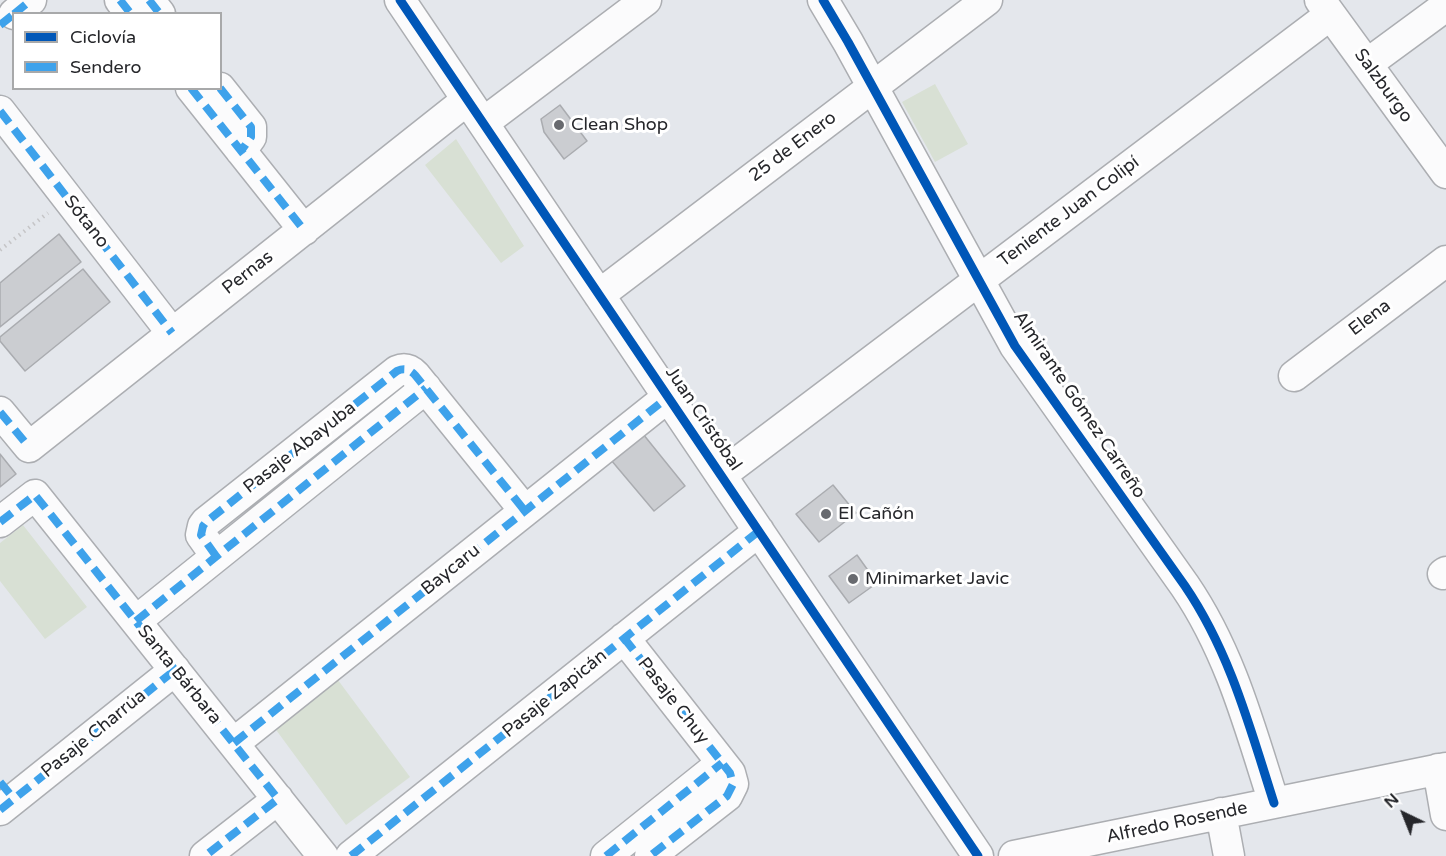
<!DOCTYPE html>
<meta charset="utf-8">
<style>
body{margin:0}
#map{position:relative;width:1446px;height:856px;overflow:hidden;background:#e4e7ec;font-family:"Varela Round",sans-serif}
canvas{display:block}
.legend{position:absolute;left:12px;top:12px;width:210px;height:78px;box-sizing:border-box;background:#fff;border:2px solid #a8a9aa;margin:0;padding:8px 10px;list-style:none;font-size:18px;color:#26272b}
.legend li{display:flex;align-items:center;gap:12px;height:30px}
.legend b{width:30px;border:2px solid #a8a9aa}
.north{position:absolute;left:1374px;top:784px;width:60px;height:60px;-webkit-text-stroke:4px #fff;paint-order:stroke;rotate:317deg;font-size:16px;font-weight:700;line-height:24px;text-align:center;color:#26272b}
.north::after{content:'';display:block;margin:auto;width:21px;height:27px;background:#26272b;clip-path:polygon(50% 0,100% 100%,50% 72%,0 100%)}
</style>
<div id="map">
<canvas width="1446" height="856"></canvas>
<ul class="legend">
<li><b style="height:8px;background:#0057b8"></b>Ciclovía</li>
<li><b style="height:8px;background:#3ea2eb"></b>Sendero</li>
</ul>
<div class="north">N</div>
</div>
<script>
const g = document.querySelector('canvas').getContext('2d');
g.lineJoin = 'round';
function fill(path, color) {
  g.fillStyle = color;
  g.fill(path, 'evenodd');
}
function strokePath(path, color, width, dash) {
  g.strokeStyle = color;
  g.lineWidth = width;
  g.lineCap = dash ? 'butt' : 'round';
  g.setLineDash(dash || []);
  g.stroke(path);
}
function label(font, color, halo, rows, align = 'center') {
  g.font = font + ' "Varela Round",sans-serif';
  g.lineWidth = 6;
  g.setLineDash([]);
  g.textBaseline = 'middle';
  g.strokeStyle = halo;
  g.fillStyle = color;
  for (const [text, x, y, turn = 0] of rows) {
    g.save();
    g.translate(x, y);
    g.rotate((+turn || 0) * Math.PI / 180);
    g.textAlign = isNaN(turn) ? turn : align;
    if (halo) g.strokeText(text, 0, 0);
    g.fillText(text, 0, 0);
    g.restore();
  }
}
fill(new Path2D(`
 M 935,84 L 968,144 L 935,162 L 902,102 Z
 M 456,139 L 524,246 L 501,263 L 425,165 Z
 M 23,525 L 87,607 L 45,639 L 0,581 L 0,543 Z
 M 335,676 L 410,777 L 346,825 L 271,723 Z`), '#d8e0d4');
const building = new Path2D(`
 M 560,105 L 587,141 L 564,159 L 544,132 L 541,119 Z
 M 59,234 L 81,262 L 0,327 L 0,283 Z
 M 83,269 L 110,302 L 25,371 L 0,341 L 0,337 Z
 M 643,434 L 685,486 L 654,511 L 611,460 Z
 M 0,454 L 16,474 L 0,487 Z
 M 833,485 L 856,513 L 819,542 L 796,514 Z
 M 857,555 L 877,583 L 849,603 L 829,576 Z`);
fill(building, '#cbcdd1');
strokePath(building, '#aaacb0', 1.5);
const minor = new Path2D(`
 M 120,0 L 131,14
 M 149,0 L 160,14
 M 400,0 L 978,856
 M 823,0 L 848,42 L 1015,346 L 1185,586 C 1230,652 1250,728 1274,803
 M 1320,0 L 1446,173
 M 14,14 L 31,0
 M 1367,64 L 1446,6
 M 191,88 L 304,230
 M 220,88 L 251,127 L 251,137 L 241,151
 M 0,111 L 172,333
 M 483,123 L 646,0
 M 599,295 L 987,0
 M 1294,376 L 1446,261
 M 0,412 L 29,447 L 467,100
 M 721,475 L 1330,15
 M 0,522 L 35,495 L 323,856
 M 216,556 L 201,535 L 203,526 L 206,522 L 397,371 C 404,368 409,369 415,375 L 525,511
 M 1443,574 L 1446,572
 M 136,621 L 426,388
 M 624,638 L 730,773 L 733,784 L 727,796 L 650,856
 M 234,743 L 668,397
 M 1438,769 L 1446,815
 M 0,810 L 175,670
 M 1221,813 L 1229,856
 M 205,856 L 278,799
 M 351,856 L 759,531
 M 606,856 L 722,763
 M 1014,856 L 1446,768`);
strokePath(minor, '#acaeb2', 33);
strokePath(new Path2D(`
 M 0,250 L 48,213`), '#c5c5c7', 4, [1.5, 4.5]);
strokePath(minor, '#fbfbfc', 30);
strokePath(new Path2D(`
 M 120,0 L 131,14
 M 149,0 L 160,14
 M 14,14 L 31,0
 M 0,25 L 14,14
 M 191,88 L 304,230
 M 220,88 L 251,127 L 251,137 L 241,151
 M 0,111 L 172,333
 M 0,412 L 29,447
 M 0,522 L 35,495 L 278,799 L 205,856
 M 216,556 L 201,535 L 203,526 L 206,522 L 397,371 C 404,368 409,369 415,375 L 525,511
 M 136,621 L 426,388
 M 624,638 L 730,773 L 733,784 L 727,796 L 650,856
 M 234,743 L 668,397
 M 0,782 L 14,799
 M 0,810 L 175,670
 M 351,856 L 759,531
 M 606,856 L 722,763`), '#3ea2eb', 8, [15, 8]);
strokePath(new Path2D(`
 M 400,0 L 978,856
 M 823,0 L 848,42 L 1015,346 L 1185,586 C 1230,652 1250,728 1274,803`), '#0057b8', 9);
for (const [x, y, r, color] of [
 [559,125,6,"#686a6f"],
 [826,514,6,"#686a6f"],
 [853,579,6,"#686a6f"]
]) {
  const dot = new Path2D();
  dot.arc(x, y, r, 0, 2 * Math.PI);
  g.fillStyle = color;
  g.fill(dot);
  strokePath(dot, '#fff', 2);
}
label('18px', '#26272b', '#fff', [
 ["Salzburgo",1383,86,54],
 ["25 de Enero",793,147,-37],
 ["Teniente Juan Colipí",1069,212,-37],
 ["Sótano",86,222,52],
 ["Pernas",248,273,-38],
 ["Elena",1370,318,-37],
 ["Almirante Gómez Carreño",1079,405,56],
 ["Juan Cristóbal",703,419,56],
 ["Pasaje Abayuba",300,448,-38],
 ["Baycaru",451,570,-39],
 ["Santa Bárbara",179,675,51],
 ["Pasaje Zapicán",555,694,-39],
 ["Pasaje Chuy",673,701,52],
 ["Pasaje Charrúa",94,734,-39],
 ["Alfredo Rosende",1177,823,-12]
]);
label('18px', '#26272b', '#fff', [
 ["Clean Shop",571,125],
 ["El Cañón",838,514],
 ["Minimarket Javic",865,579]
], 'left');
</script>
